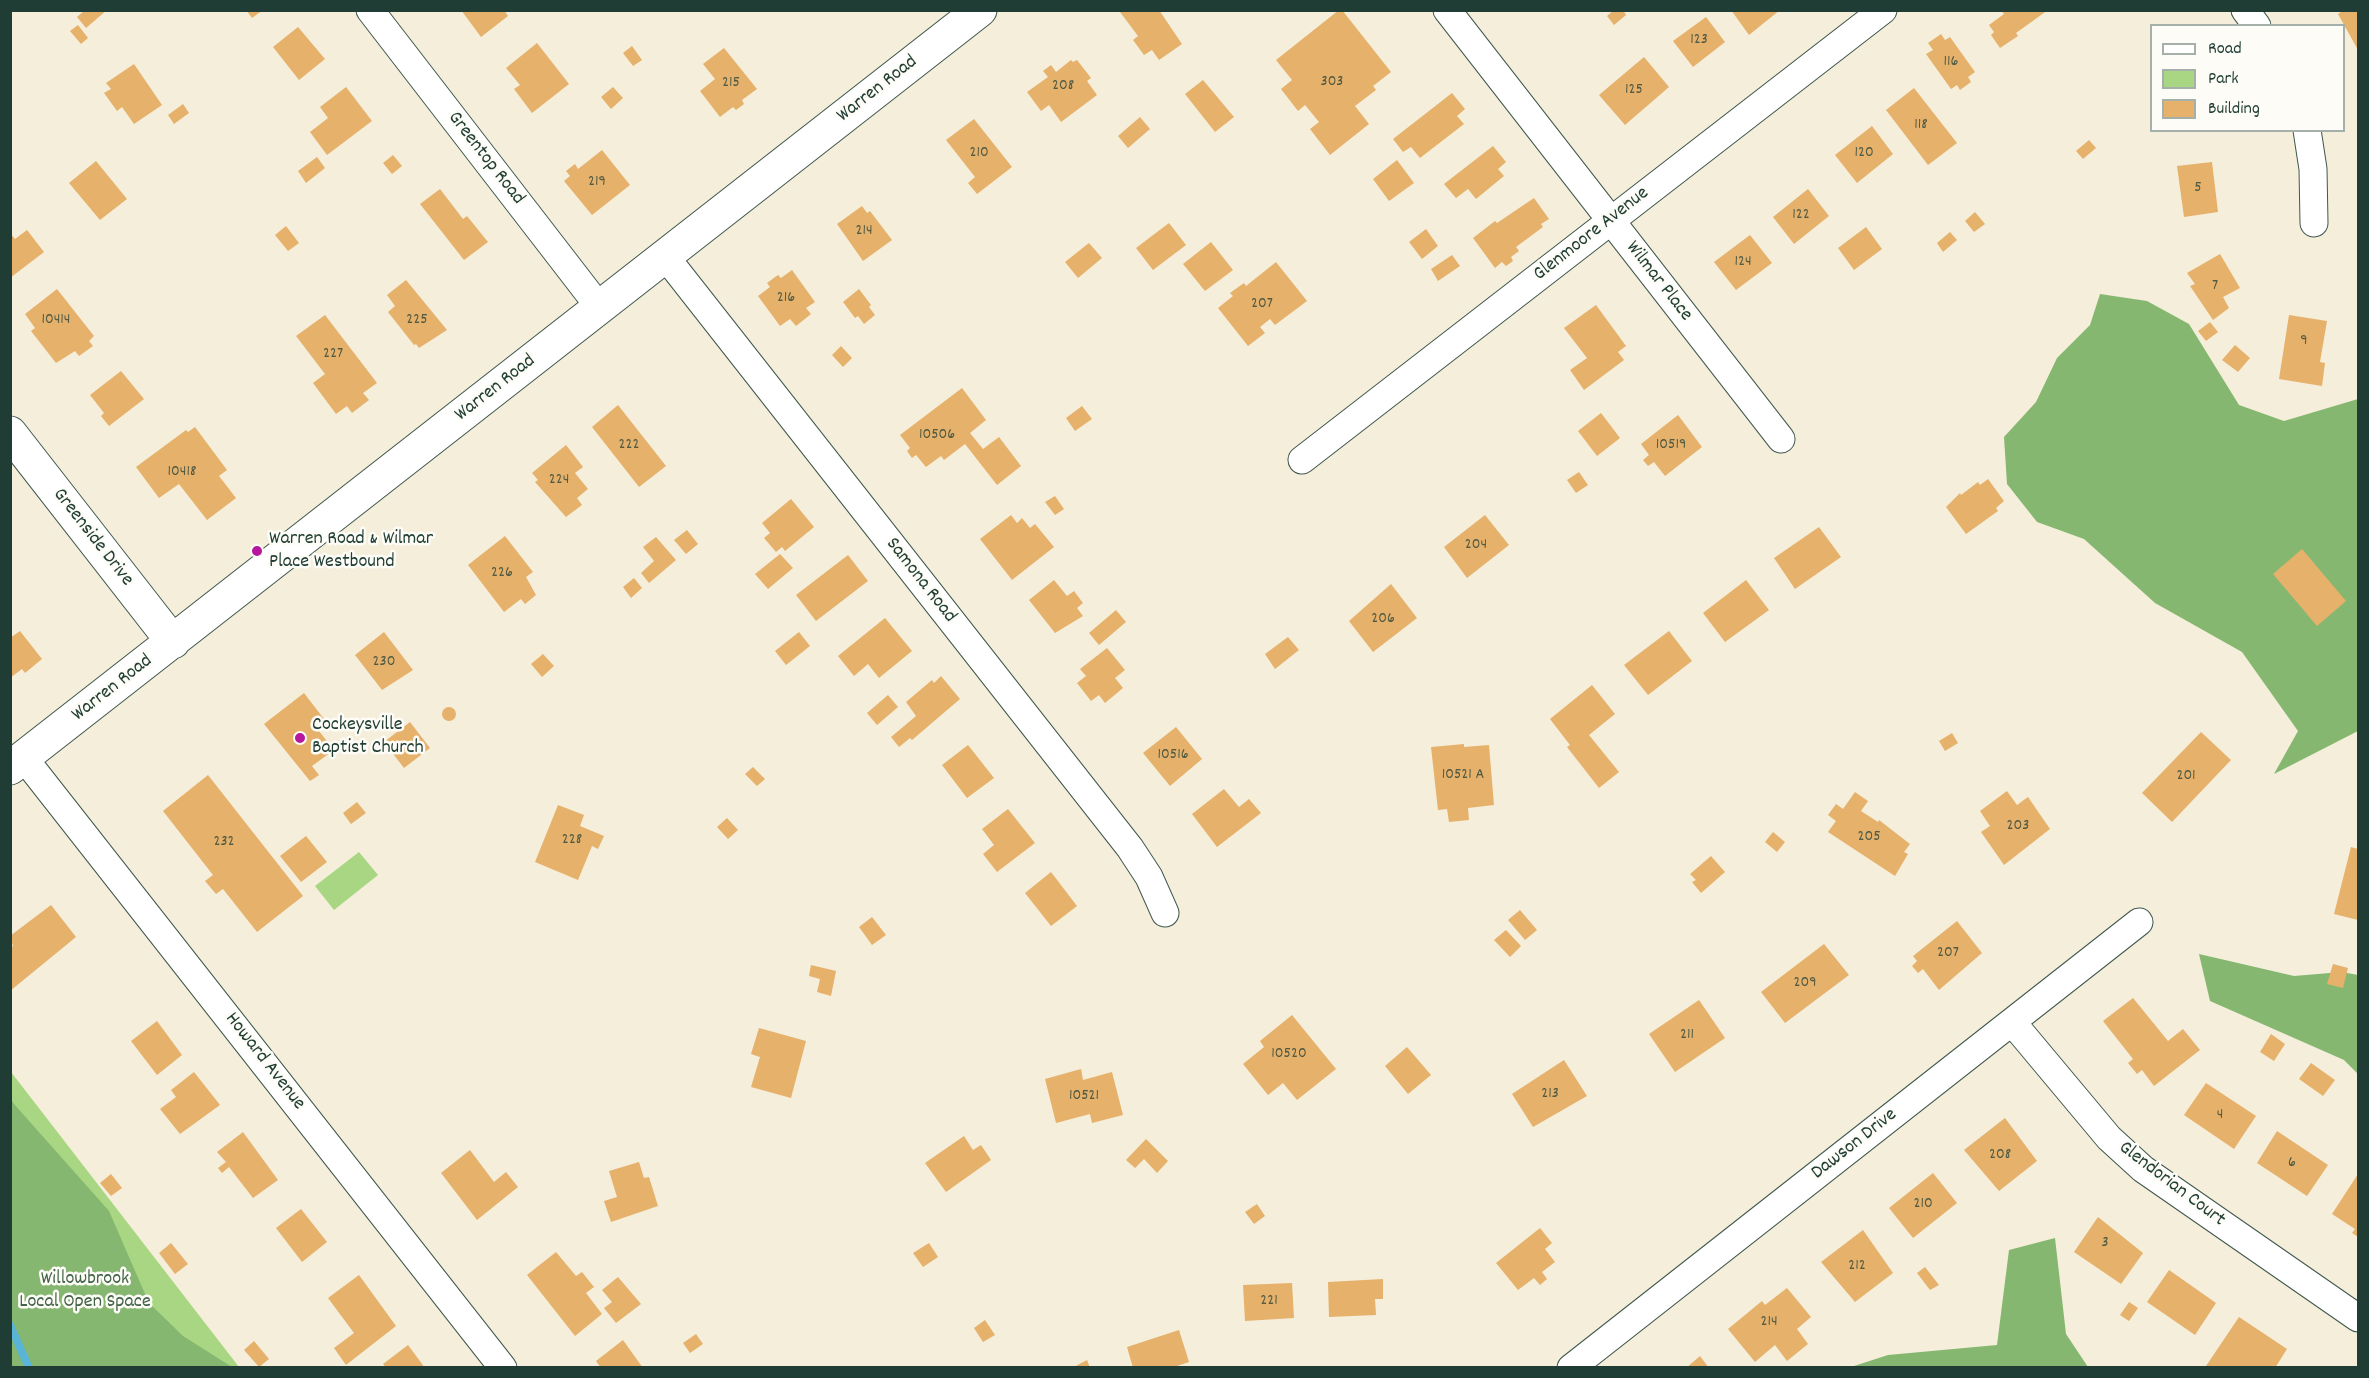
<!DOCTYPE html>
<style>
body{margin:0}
#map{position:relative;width:2369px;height:1378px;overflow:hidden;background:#f4eeda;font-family:Dekko,sans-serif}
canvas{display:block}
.frame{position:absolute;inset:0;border:12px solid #1f3d34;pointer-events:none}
.legend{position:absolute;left:2150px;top:24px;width:195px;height:108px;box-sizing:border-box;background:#fdfcf7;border:2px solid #a4b0a9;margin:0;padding:8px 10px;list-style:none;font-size:18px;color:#1f3d34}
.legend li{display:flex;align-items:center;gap:12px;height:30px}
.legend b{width:30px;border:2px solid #a4b0a9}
</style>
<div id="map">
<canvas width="2369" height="1378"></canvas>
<div class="frame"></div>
<ul class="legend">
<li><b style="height:8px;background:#fff"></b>Road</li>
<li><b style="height:16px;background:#a9d682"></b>Park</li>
<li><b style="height:16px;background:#e6b16b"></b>Building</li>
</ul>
</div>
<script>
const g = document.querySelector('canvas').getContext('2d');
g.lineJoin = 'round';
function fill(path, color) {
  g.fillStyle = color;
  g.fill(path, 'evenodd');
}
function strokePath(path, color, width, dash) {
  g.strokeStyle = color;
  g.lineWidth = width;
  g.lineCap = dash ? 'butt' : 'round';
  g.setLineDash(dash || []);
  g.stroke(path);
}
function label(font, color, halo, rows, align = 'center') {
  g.font = font + ' Dekko,sans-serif';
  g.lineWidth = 5;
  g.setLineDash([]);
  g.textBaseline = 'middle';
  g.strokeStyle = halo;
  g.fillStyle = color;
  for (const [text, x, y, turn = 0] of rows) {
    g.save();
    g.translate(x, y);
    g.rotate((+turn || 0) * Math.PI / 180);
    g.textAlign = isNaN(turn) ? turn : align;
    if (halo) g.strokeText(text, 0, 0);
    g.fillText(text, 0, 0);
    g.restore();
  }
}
fill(new Path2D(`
 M 359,852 L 378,875 L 334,910 L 315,886 Z
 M 11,1072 L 239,1367 L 11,1367 Z`), '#a9d682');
fill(new Path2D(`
 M 2100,294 L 2147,301 L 2189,324 L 2239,405 L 2284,421 L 2358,399 L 2358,731 L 2274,774 L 2298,731 L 2242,652 L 2155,603 L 2084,539 L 2037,522 L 2007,484 L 2004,437 L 2036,402 L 2057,358 L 2090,325 Z
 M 2199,954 L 2294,976 L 2342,972 L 2358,975 L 2358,1074 L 2344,1060 L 2210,1001 Z
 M 10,1097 L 14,1104 L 109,1211 L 149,1303 L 183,1336 L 232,1367 L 11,1367 Z
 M 2055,1238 L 2066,1334 L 2088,1367 L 1851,1367 L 1888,1355 L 1997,1345 L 2009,1250 Z`), '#86b770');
strokePath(new Path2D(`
 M 10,1325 L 29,1368`), '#59b4d6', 8);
fill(new Path2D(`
 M 85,10 L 107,10 L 86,28 L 77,17 Z
 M 246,10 L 263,10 L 252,18 Z
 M 461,10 L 504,10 L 508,16 L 481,37 Z
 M 1123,10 L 1159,10 L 1182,44 L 1159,60 L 1152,50 L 1144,55 L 1133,40 L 1138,36 L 1120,12 Z
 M 1339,10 L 1342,10 L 1391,72 L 1373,86 L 1376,90 L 1355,106 L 1369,124 L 1330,155 L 1310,129 L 1319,122 L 1305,105 L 1298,111 L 1281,89 L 1292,80 L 1276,60 Z
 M 1614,10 L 1623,10 L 1626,15 L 1614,25 L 1607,16 Z
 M 1731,10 L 1780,10 L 1749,35 Z
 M 2001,10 L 2048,10 L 2016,33 L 2018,36 L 2000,48 L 1991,35 L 1994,32 L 1989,25 L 2004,14 Z
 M 2344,10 L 2358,10 L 2358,50 L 2338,14 Z
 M 1706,17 L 1725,42 L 1693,67 L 1673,41 Z
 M 78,25 L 88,38 L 81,44 L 70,31 Z
 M 298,27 L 325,59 L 299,80 L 273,47 Z
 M 1941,34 L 1945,40 L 1950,37 L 1975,72 L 1968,77 L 1971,82 L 1960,90 L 1957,85 L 1951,89 L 1926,54 L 1933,50 L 1928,43 Z
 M 537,43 L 569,84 L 532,113 L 514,89 L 520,85 L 506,68 Z
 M 632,46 L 642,60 L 633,66 L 623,53 Z
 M 724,48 L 757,89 L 742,100 L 744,104 L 736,110 L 733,107 L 720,117 L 700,91 L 715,79 L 703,64 Z
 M 1644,57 L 1669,87 L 1625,125 L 1599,95 Z
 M 1071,60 L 1073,62 L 1077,60 L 1091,78 L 1087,81 L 1097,95 L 1061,122 L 1049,105 L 1041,111 L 1027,92 L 1048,77 L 1043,71 L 1051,65 L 1056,72 Z
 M 134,64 L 162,105 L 134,124 L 122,107 L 117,111 L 104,93 L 111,89 L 106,83 Z
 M 1203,80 L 1234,117 L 1215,132 L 1185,94 Z
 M 346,87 L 372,121 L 327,155 L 310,132 L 328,118 L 320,107 Z
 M 613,87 L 623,98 L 611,109 L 601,97 Z
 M 1914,88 L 1957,143 L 1928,165 L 1886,110 Z
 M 1452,93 L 1465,109 L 1457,116 L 1464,124 L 1420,158 L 1411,147 L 1403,152 L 1393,139 Z
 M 183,104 L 189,113 L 174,124 L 168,115 Z
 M 1140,117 L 1150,129 L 1128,148 L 1118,136 Z
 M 974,119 L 1012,167 L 977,194 L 968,183 L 975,177 L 946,140 Z
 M 1872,126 L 1893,154 L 1857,183 L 1835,155 Z
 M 2089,140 L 2096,148 L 2083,159 L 2076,151 Z
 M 1493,146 L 1506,162 L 1498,169 L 1504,176 L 1476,199 L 1468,189 L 1456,198 L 1444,184 Z
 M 602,150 L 630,185 L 592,215 L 564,181 L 570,176 L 566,171 L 575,164 L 578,169 Z
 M 393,155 L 402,166 L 392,174 L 383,163 Z
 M 317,157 L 325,168 L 306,183 L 298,171 Z
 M 1397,160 L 1414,183 L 1389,201 L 1373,179 Z
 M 96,161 L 127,199 L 100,220 L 69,183 Z
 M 2212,162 L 2218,212 L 2184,217 L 2177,166 Z
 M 440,189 L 463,219 L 467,216 L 488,242 L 464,260 L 420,204 Z
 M 1808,189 L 1829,216 L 1794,244 L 1773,217 Z
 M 1534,198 L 1549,219 L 1541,224 L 1543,227 L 1516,247 L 1519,251 L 1511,257 L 1513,261 L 1506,266 L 1502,262 L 1495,268 L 1473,238 L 1495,221 L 1497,223 Z
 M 862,206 L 867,213 L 870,211 L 892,240 L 863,261 L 837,224 Z
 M 1975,212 L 1985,224 L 1974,232 L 1965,221 Z
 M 1169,223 L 1186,245 L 1153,270 L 1136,248 Z
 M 286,226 L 299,243 L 288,251 L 275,235 Z
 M 1866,227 L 1882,249 L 1854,270 L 1838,248 Z
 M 1426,229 L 1438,246 L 1422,259 L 1409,242 Z
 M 27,230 L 44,252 L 10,278 L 10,233 L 15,239 Z
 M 1950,232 L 1957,240 L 1943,252 L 1937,243 Z
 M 1750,235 L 1772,263 L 1736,290 L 1714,262 Z
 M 1211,242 L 1233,270 L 1205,291 L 1183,264 Z
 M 1089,243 L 1102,258 L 1078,278 L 1065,262 Z
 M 2220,254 L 2240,288 L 2223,297 L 2229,308 L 2213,320 L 2190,286 L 2195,284 L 2187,273 Z
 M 1452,255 L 1460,266 L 1438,281 L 1431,269 Z
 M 1276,262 L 1307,301 L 1275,325 L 1270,319 L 1260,327 L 1265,333 L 1248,346 L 1218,308 L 1233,296 L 1230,293 L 1244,283 L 1246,286 Z
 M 792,270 L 815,302 L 806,308 L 811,314 L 796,326 L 790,319 L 780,326 L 758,296 L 770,287 L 767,283 L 778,275 L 781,278 Z
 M 406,280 L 447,330 L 419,348 L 416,344 L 414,345 L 388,312 L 395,306 L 387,295 Z
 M 57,289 L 94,336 L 89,341 L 93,346 L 79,356 L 75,351 L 56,363 L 31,331 L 35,328 L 25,314 Z
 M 859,289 L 871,305 L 869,307 L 875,315 L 864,324 L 858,316 L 855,318 L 843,302 Z
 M 1596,305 L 1626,346 L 1618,352 L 1624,360 L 1584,390 L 1570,370 L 1587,358 L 1564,328 Z
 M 325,315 L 377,383 L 363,393 L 369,400 L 352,413 L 347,406 L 336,414 L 313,383 L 325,374 L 296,336 Z
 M 2289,315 L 2327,321 L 2320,362 L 2325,363 L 2322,386 L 2279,379 Z
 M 2210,322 L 2218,332 L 2206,341 L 2198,331 Z
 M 2235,345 L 2250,358 L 2238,372 L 2222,360 Z
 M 841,346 L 852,358 L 843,367 L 832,355 Z
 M 121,371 L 144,399 L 109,426 L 101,416 L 104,413 L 90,395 Z
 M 962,388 L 986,420 L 970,433 L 983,449 L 999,437 L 1021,466 L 997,485 L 965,444 L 944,460 L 941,456 L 926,467 L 916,455 L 912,458 L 907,451 L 910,448 L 900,435 Z
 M 618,405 L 666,466 L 639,487 L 592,427 Z
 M 1082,406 L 1092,419 L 1075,431 L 1066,418 Z
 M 1601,413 L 1620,438 L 1597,456 L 1578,431 Z
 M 1678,415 L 1702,447 L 1665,476 L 1654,462 L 1648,466 L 1643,460 L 1649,455 L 1641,444 Z
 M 195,427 L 227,470 L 219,476 L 236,498 L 207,520 L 179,484 L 159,498 L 136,467 L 186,430 L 188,432 Z
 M 566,445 L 583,467 L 575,473 L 588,489 L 577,498 L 582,505 L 566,517 L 535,482 L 538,480 L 532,473 Z
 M 1579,472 L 1588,485 L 1576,493 L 1567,480 Z
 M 1988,479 L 2004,501 L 1996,508 L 1998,511 L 1966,534 L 1946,507 L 1960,493 L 1961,495 L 1978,482 L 1980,485 Z
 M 1055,496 L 1064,509 L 1055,515 L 1045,502 Z
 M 791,499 L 814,527 L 785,551 L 782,547 L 776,552 L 764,538 L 770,533 L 762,523 Z
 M 1011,515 L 1017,523 L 1022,518 L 1030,528 L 1035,524 L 1054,547 L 1012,580 L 980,539 Z
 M 1485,515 L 1509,545 L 1467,578 L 1444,547 Z
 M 1819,527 L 1841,557 L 1795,589 L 1774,558 Z
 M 687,530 L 698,544 L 686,554 L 674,540 Z
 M 505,536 L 533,572 L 526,577 L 536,595 L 525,604 L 521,599 L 504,612 L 468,565 Z
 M 656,537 L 676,560 L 649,583 L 641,573 L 654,561 L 643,547 Z
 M 2302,549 L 2346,601 L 2317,626 L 2273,574 Z
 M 780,554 L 793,568 L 768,589 L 755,574 Z
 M 848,555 L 868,581 L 816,621 L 796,595 Z
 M 634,578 L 642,588 L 631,598 L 623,587 Z
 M 1054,580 L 1067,596 L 1074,591 L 1083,603 L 1077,608 L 1083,616 L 1055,633 L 1029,600 Z
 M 1746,580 L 1769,610 L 1725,642 L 1703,613 Z
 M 1391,584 L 1417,618 L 1373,652 L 1349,621 Z
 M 1116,610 L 1126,622 L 1099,645 L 1089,633 Z
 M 885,618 L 912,651 L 879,678 L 868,664 L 854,676 L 838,656 Z
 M 20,631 L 42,659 L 25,673 L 22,669 L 10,678 L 10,638 Z
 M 1669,631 L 1692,661 L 1648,695 L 1624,665 Z
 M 384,632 L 413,670 L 382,690 L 355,655 Z
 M 799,632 L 810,646 L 786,665 L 775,651 Z
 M 1288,637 L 1299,650 L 1275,669 L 1265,654 Z
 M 1107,648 L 1125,670 L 1115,678 L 1123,688 L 1105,703 L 1099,695 L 1091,701 L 1077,683 L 1086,676 L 1080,669 Z
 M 543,654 L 554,666 L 542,677 L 531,664 Z
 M 941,676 L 960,699 L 912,740 L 910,738 L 899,747 L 891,737 L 916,716 L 906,702 L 932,680 L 934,683 Z
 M 1592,685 L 1615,714 L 1589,735 L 1619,772 L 1599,788 L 1567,747 L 1570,745 L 1550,719 Z
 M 304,693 L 324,719 L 315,726 L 334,750 L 312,766 L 319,775 L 310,781 L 264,724 Z
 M 888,695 L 898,707 L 877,725 L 867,713 Z
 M442 714a7 7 0 1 1 14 0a7 7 0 1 1-14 0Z
 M 410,722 L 430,748 L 404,768 L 384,742 Z
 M 1176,727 L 1202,759 L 1170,786 L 1143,753 Z
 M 2201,732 L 2231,760 L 2172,822 L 2142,793 Z
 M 1952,733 L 1958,743 L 1945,751 L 1939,741 Z
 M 1464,744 L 1464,747 L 1489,745 L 1494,805 L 1468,808 L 1469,820 L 1449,822 L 1447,809 L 1438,810 L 1431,747 Z
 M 968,745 L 994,778 L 967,798 L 942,765 Z
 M 753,767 L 765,779 L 757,786 L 745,774 Z
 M 208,775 L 303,896 L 257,932 L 223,889 L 216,894 L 205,881 L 213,875 L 163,811 Z
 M 1224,789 L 1239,807 L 1249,799 L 1261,813 L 1217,847 L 1192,814 Z
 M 2007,791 L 2017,805 L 2028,797 L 2050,829 L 2004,865 L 1981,832 L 1990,826 L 1980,811 Z
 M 1855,792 L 1868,801 L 1861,811 L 1878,822 L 1879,820 L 1910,844 L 1904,852 L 1908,854 L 1895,876 L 1828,832 L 1836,821 L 1828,815 L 1836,804 L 1843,809 Z
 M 357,802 L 366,813 L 351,824 L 343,813 Z
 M 558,805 L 584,815 L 580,826 L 604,836 L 598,849 L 592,846 L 578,880 L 535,862 Z
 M 1008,809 L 1035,843 L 997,872 L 983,854 L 994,845 L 982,829 Z
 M 727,818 L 738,830 L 728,839 L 717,827 Z
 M 1773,832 L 1785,842 L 1777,852 L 1765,842 Z
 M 306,836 L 327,862 L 301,882 L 280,856 Z
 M 2351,847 L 2358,849 L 2358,920 L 2334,914 Z
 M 1711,856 L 1725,872 L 1701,893 L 1692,882 L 1696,880 L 1690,874 Z
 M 1051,872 L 1077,906 L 1051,926 L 1025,893 Z
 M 51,905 L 76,937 L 10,991 L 10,948 L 13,946 L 10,936 Z
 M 1520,910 L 1537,930 L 1525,940 L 1508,920 Z
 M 872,917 L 886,935 L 872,945 L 859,927 Z
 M 1957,921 L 1982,953 L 1939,990 L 1923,969 L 1918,973 L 1912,966 L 1917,961 L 1913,956 Z
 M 1506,930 L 1521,946 L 1510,957 L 1494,940 Z
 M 1824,944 L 1849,975 L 1785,1023 L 1761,992 Z
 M 2333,964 L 2348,968 L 2343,988 L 2327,984 Z
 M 811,965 L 836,971 L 831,996 L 817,992 L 820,979 L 809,976 Z
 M 2133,998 L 2168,1041 L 2183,1029 L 2200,1050 L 2154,1086 L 2142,1070 L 2137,1074 L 2128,1063 L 2133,1059 L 2103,1021 Z
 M 1699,1000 L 1725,1038 L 1675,1072 L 1649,1034 Z
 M 1292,1015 L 1336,1069 L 1297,1100 L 1283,1083 L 1268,1095 L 1243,1064 L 1264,1047 L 1260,1041 Z
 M 157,1021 L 182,1055 L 157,1075 L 131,1041 Z
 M 759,1028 L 806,1041 L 791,1098 L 751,1087 L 760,1057 L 751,1054 Z
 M 2271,1034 L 2285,1044 L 2274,1061 L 2260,1052 Z
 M 1407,1047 L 1431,1075 L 1408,1094 L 1385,1066 Z
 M 1564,1060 L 1587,1096 L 1533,1127 L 1512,1094 Z
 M 2311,1063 L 2335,1080 L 2323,1096 L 2299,1079 Z
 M 1081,1069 L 1083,1080 L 1112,1072 L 1123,1115 L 1092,1123 L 1090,1114 L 1056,1123 L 1045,1079 Z
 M 194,1072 L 220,1105 L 180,1134 L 160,1109 L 176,1097 L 171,1090 Z
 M 2206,1083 L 2256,1116 L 2234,1149 L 2184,1115 Z
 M 2005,1118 L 2037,1161 L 1999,1191 L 1964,1150 Z
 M 2277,1131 L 2328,1165 L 2307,1196 L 2257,1163 Z
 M 243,1132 L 278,1180 L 253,1198 L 229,1167 L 222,1173 L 218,1168 L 226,1162 L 217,1152 Z
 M 964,1136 L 973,1150 L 981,1145 L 991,1160 L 946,1192 L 925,1163 Z
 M 1146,1139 L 1168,1161 L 1157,1173 L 1144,1159 L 1135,1168 L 1126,1160 Z
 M 470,1150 L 494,1182 L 506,1172 L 518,1187 L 477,1220 L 441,1173 Z
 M 639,1162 L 644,1178 L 649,1177 L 658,1206 L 611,1222 L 604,1201 L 617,1197 L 609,1171 Z
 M 1933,1173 L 1957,1203 L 1913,1238 L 1889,1208 Z
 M 111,1174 L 122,1188 L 111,1196 L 100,1183 Z
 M 2358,1174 L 2358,1237 L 2352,1233 L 2355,1229 L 2332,1214 Z
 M 1257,1204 L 1265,1216 L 1254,1224 L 1245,1212 Z
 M 301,1209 L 327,1242 L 302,1262 L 276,1228 Z
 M 2098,1217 L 2143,1253 L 2121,1284 L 2074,1252 Z
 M 1540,1228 L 1552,1243 L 1545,1249 L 1555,1262 L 1542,1272 L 1547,1279 L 1540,1285 L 1534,1278 L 1518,1290 L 1496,1263 Z
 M 1863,1230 L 1893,1273 L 1855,1302 L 1821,1262 Z
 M 171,1243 L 188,1264 L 175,1274 L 159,1253 Z
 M 929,1243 L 938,1257 L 923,1267 L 913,1253 Z
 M 556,1252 L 576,1276 L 582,1272 L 594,1287 L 586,1293 L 602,1314 L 575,1336 L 527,1275 Z
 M 1925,1267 L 1939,1285 L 1930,1290 L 1917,1273 Z
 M 2169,1270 L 2216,1303 L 2195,1335 L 2147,1302 Z
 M 359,1275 L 396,1326 L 346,1365 L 334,1348 L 354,1333 L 328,1298 Z
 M 618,1277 L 641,1304 L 616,1323 L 604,1308 L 612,1302 L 602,1290 Z
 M 1383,1279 L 1383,1299 L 1375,1299 L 1376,1315 L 1329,1317 L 1328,1282 Z
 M 1292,1283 L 1294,1318 L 1245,1321 L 1243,1285 Z
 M 1787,1288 L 1811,1317 L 1797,1329 L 1808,1344 L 1787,1361 L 1775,1345 L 1755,1362 L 1728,1329 L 1762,1301 L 1765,1305 Z
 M 2129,1302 L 2138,1308 L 2129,1321 L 2120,1315 Z
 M 2239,1317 L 2287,1349 L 2275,1368 L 2206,1366 Z
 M 985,1320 L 995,1335 L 983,1342 L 974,1328 Z
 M 1179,1330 L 1189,1362 L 1171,1368 L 1133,1368 L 1127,1347 Z
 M 696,1334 L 703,1344 L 690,1353 L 683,1343 Z
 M 623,1340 L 643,1368 L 601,1368 L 596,1361 Z
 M 254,1341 L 269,1359 L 259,1367 L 244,1350 Z
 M 408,1345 L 425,1368 L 386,1368 L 383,1364 Z
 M 1700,1356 L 1709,1368 L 1686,1368 Z
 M 1087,1360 L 1090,1368 L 1072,1368 Z`), '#e6b16b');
const street = new Path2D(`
 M 370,10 L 600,308
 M 1447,10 L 1781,439
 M 2245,10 L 2257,26
 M 2307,130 L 2313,169 L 2314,223
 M 665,256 L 1130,848 L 1149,877 L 1165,913
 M 1302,460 L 1883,10
 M 24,758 L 503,1368
 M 2012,1022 L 2109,1138 L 2143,1169 L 2358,1318
 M 1571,1368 L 2139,922`);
const secondary = new Path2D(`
 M 10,433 L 173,642
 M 10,768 L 980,10`);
strokePath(street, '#3f584d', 29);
strokePath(secondary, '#3f584d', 35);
strokePath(street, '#fff', 27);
strokePath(secondary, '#fff', 33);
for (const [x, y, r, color] of [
 [257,551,6,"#b5179e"],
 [300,738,6,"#b5179e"]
]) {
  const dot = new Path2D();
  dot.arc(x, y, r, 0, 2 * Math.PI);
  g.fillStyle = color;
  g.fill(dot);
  strokePath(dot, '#fdfcf7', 2);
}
label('16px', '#515a42', null, [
 ["123",1699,41],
 ["116",1951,63],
 ["303",1332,83],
 ["215",731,84],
 ["208",1063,87],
 ["125",1634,91],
 ["118",1921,126],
 ["210",979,154],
 ["120",1864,154],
 ["219",597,183],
 ["5",2198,189],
 ["122",1801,216],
 ["214",864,232],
 ["124",1743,263],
 ["7",2215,287],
 ["216",786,299],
 ["207",1262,305],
 ["10414",56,321],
 ["225",417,321],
 ["9",2304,342],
 ["227",333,355],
 ["10506",937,436],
 ["222",629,446],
 ["10519",1671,446],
 ["10418",182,473],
 ["224",559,481],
 ["204",1476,546],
 ["226",502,574],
 ["206",1383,620],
 ["230",384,663],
 ["10516",1173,756],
 ["10521 A",1463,776],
 ["201",2186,777],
 ["203",2018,827],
 ["205",1869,838],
 ["228",572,841],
 ["232",224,843],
 ["207",1948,954],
 ["209",1805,984],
 ["211",1687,1036],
 ["10520",1289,1055],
 ["213",1550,1095],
 ["10521",1084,1097],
 ["4",2220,1116],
 ["208",2000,1156],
 ["6",2292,1164],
 ["210",1923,1205],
 ["3",2105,1244],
 ["212",1857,1267],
 ["221",1269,1302],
 ["214",1769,1323]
]);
label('20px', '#1f3d34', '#fdfcf7', [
 ["Warren Road",878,90,-38],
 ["Greentop Road",485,159,52],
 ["Glenmoore Avenue",1592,235,-38],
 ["Wilmar Place",1658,282,52],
 ["Warren Road",496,389,-38],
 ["Greenside Drive",92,538,52],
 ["Samona Road",920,581,52],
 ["Warren Road",113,689,-38],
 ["Howard Avenue",264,1062,52],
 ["Dawson Drive",1855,1145,-38],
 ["Glendorian Court",2171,1185,37]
]);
label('20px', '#1f3d34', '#fdfcf7', [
 ["Warren Road & Wilmar",269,540],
 ["Place Westbound",269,563],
 ["Cockeysville",312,726],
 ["Baptist Church",312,749]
], 'left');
label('20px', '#426348', '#fdfcf7', [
 ["Willowbrook",85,1280],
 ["Local Open Space",85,1303]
]);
</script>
